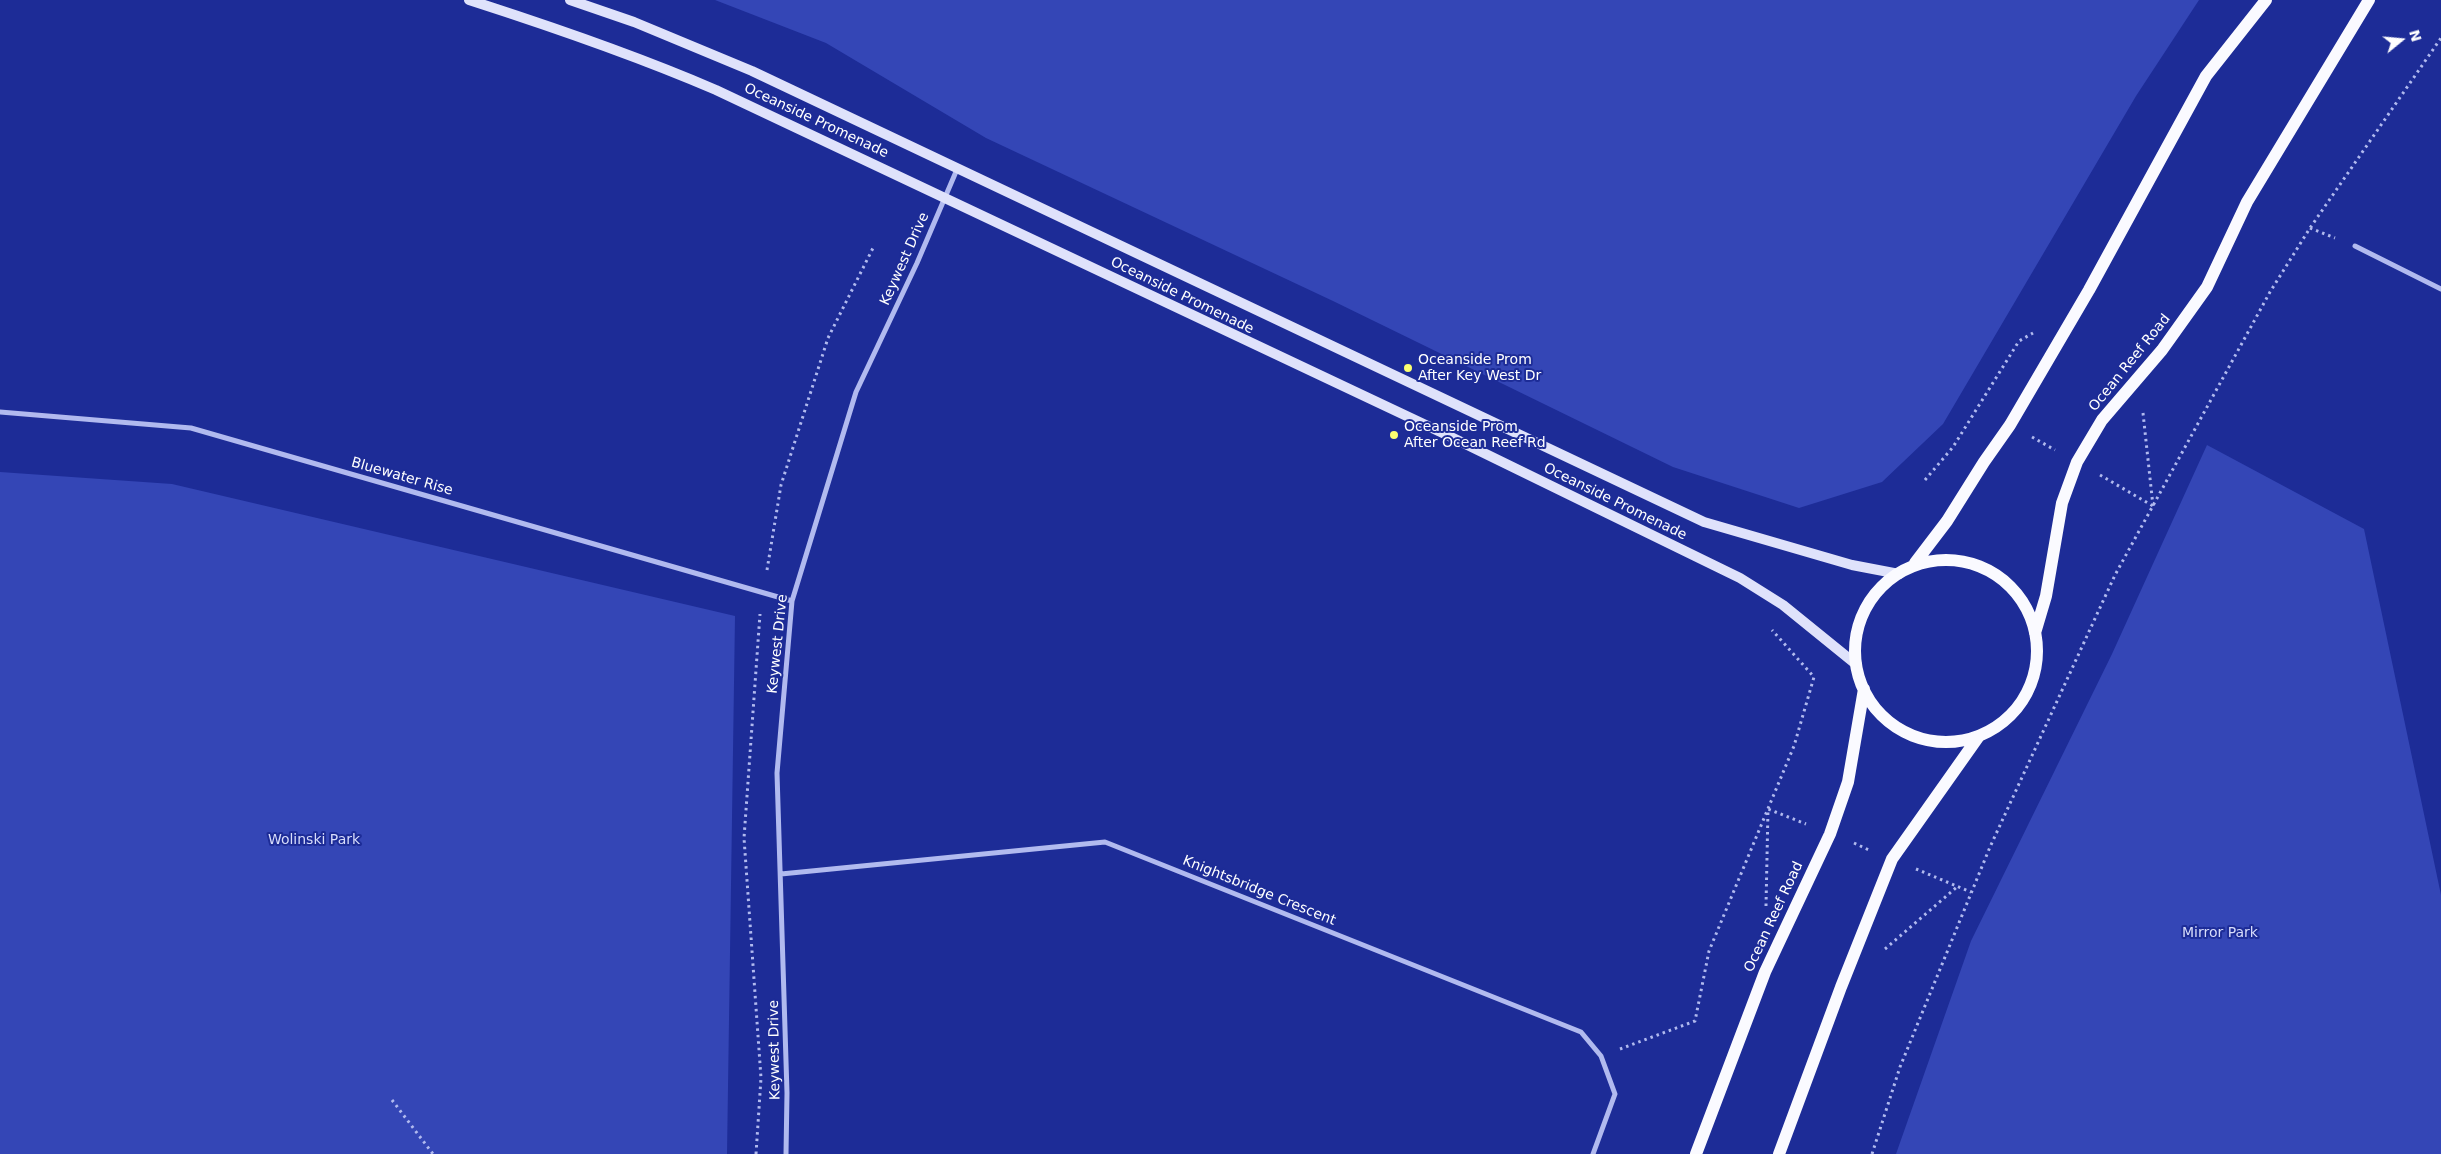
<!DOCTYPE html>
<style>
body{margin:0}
#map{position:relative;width:2441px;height:1154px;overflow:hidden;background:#1d2c97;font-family:"DejaVu Sans",sans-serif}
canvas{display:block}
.north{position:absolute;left:2376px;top:15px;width:50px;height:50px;-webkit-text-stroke:4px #1d2c97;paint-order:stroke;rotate:73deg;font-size:14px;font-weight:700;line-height:20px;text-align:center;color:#fff}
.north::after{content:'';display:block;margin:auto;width:18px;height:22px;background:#fff;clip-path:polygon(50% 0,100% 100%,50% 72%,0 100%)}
</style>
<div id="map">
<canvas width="2441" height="1154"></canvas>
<div class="north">N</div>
</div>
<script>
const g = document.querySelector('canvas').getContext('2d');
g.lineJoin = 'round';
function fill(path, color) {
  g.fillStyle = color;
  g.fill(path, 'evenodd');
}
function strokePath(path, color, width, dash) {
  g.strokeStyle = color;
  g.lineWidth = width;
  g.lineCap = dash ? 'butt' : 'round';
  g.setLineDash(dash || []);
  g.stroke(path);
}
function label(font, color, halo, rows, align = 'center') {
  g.font = font + ' "DejaVu Sans",sans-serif';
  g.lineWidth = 4;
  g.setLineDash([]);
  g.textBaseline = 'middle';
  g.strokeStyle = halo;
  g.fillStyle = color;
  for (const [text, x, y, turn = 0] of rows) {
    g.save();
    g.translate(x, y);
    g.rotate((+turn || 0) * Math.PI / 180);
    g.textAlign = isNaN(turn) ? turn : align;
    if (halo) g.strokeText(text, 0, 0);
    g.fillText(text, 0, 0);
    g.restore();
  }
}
fill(new Path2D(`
 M 715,0 L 2199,0 L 2136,96 L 1943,424 L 1882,482 L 1799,508 L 1673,467 L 1333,301 L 986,138 L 826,43 Z
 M 2207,445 L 2364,529 L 2441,895 L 2441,1154 L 1896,1154 L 1971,941 L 2112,654 Z
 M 0,472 L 172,484 L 735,616 L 727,1154 L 0,1154 Z`), '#3446b6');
strokePath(new Path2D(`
 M 2310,228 L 2335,238
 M 2143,413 L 2153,506
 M 2032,437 L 2055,450
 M 2100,475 L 2153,506
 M 1925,480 L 1953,447 L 2019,341 L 2033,333
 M 767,570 L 781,485 L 828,338 L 873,248
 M 1854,843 L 1869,850
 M 1916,869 L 1971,892
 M 1766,906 L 1768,809 L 1806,824
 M 1885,949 L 1958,886
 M 1620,1049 L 1695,1021 L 1709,951 L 1794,746 L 1814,677 L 1772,630
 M 392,1100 L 433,1154
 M 756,1154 L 761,1078 L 744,838 L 760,614
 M 1872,1154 L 1900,1067 L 1990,847 L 2115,575 L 2270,292 L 2310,228 L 2441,38`), '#b1baef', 3, [2.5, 4]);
strokePath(new Path2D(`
 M 2355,246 L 2441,289
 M 0,412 L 191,428 L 792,601
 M 781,874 L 1105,842 L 1581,1032 L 1601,1056 L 1615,1094 L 1593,1154
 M 786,1154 L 787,1093 L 777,773 L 792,601 L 856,392 L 917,263 L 958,167`), '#b1baef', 5);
strokePath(new Path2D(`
 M 469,0 C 553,27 635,55 716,90 L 1449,436 L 1740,578 L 1783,605 L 1857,665
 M 570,0 L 634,22 L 752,71 L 1704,522 L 1852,565 L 1899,574`), '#dfe2fb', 10);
strokePath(new Path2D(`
 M1855 651a91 91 0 1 1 182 0a91 91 0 1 1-182 0Z
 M 1915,563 L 1947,521 L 1984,462 L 2010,425 L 2089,290 L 2206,76 L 2266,0
 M 2035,633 L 2046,596 L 2062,503 L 2077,462 L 2102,420 L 2162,350 L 2207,287 L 2247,202 L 2369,0
 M 1696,1154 L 1765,972 L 1830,834 L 1848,782 L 1864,689
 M 1779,1154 L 1841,987 L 1892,859 L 1979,736`), '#fafaff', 12);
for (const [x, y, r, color] of [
 [1408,368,5,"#fcff70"],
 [1394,435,5,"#fcff70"]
]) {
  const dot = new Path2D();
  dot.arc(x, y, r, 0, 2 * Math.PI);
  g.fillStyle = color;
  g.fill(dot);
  strokePath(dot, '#1d2c97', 2);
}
label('14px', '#fff', '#1d2c97', [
 ["Oceanside Promenade",816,121,25],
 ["Keywest Drive",905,259,-66],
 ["Oceanside Promenade",1182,296,26],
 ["Ocean Reef Road",2130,363,-51],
 ["Bluewater Rise",402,477,16],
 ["Oceanside Promenade",1615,502,26],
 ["Keywest Drive",778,644,-84],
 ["Knightsbridge Crescent",1259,891,22],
 ["Ocean Reef Road",1774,917,-65],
 ["Keywest Drive",775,1050,-91]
]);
label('14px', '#fff', '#1d2c97', [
 ["Oceanside Prom",1418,360],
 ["After Key West Dr",1418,376],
 ["Oceanside Prom",1404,427],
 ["After Ocean Reef Rd",1404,443]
], 'left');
label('14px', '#d8ddfb', '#1d2c97', [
 ["Wolinski Park",314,840],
 ["Mirror Park",2220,933]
]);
</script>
